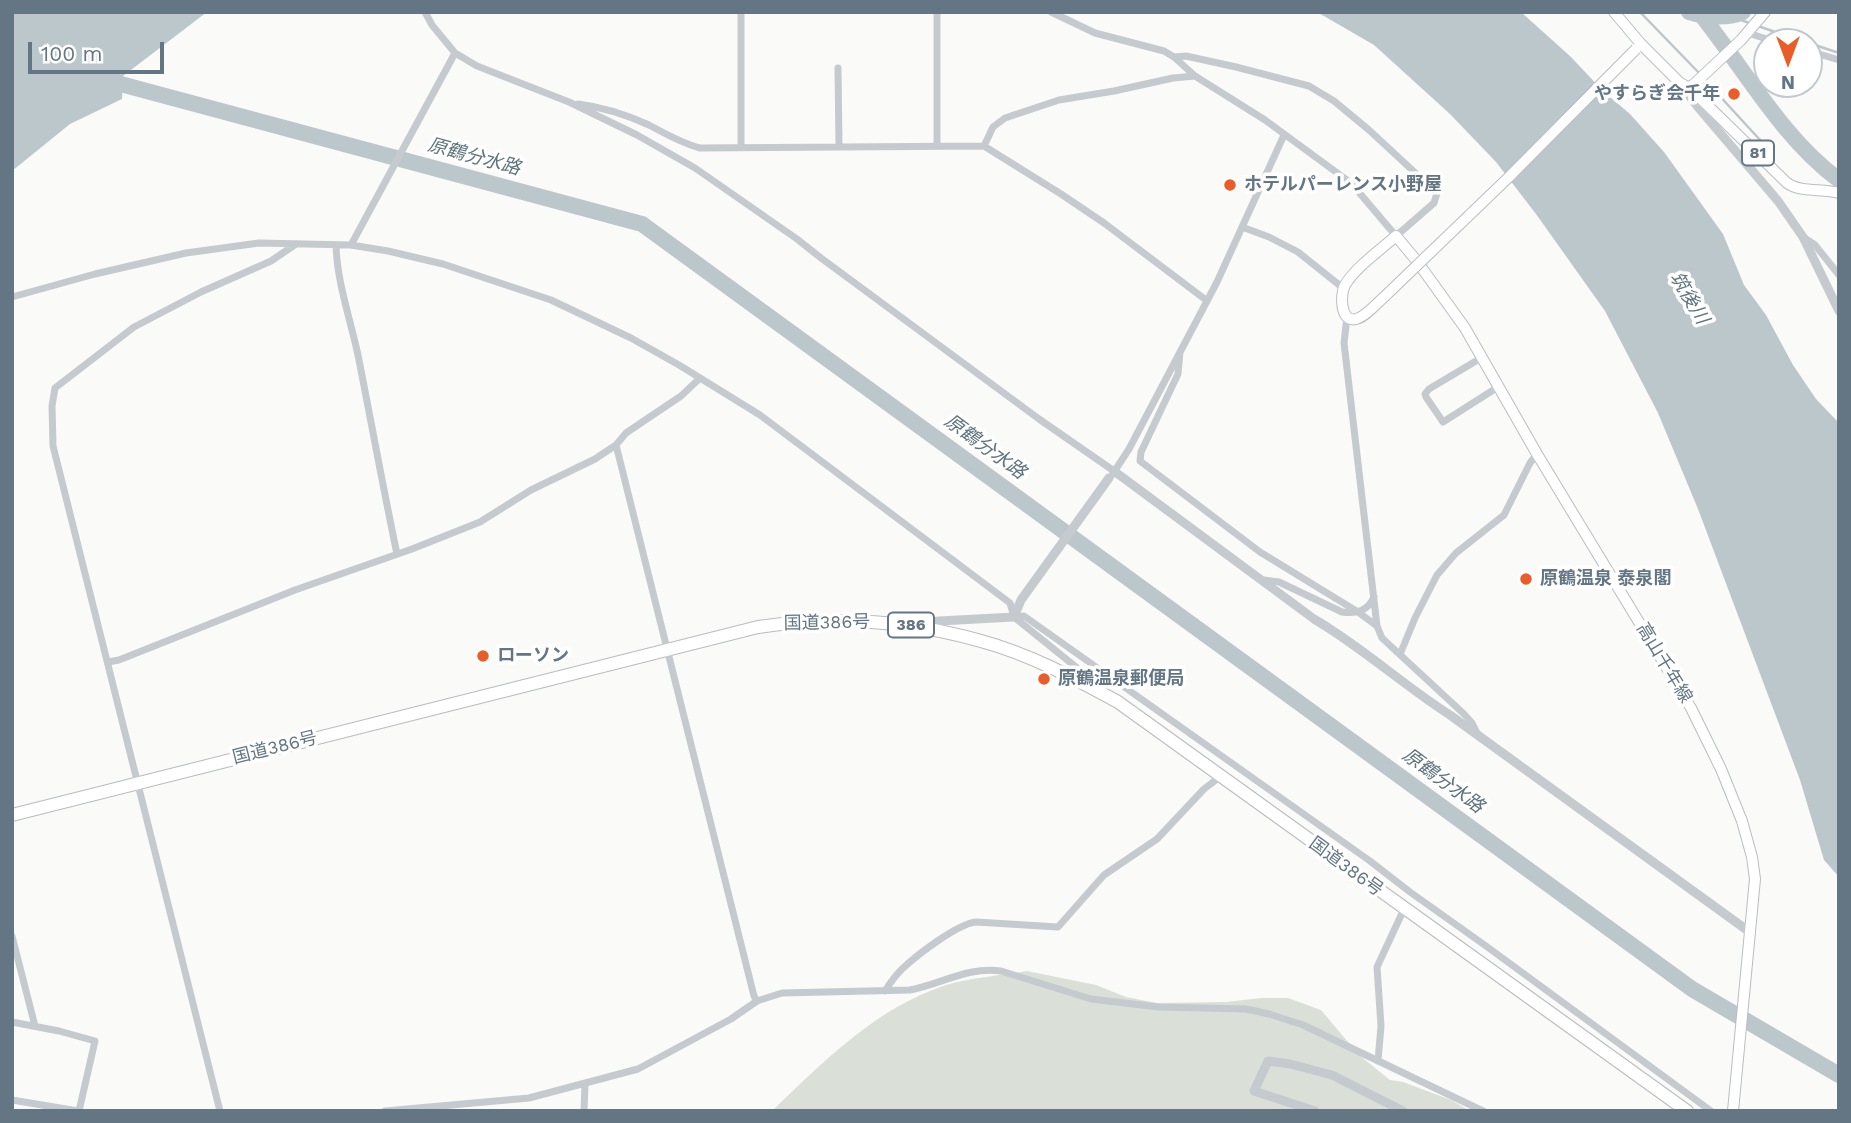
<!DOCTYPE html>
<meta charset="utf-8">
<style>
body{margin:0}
#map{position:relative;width:1851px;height:1123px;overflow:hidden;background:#fafaf8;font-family:"Work Sans",sans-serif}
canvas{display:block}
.frame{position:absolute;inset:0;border:14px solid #647584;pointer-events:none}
.north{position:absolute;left:1753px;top:28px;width:70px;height:70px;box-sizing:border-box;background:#fff;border:2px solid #c1c8ce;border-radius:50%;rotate:180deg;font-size:19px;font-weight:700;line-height:28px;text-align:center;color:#647584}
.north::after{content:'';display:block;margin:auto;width:24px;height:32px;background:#ea5c28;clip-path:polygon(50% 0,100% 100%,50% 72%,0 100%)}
.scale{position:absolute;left:28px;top:42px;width:136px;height:32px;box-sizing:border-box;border:4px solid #647584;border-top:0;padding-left:9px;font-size:21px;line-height:24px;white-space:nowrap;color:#647584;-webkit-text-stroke:5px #fff;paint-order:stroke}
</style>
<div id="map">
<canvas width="1851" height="1123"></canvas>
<div class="frame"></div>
<div class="north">N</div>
<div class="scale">100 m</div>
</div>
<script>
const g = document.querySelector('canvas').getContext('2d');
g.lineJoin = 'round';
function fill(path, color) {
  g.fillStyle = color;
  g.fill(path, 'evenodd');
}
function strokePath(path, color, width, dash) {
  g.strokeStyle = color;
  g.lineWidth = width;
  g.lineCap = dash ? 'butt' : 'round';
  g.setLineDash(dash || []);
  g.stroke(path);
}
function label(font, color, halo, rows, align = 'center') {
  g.font = font + ' "Work Sans","Noto Sans JP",sans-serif';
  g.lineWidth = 7;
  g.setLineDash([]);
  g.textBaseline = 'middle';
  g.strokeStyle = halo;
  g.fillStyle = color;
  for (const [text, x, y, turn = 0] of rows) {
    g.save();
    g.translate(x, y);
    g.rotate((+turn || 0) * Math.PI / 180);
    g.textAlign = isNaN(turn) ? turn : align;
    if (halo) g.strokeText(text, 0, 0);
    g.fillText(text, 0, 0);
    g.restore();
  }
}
fill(new Path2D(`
 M 1027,971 L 1096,985 L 1126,997 L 1157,1003 L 1226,1002 L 1261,998 L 1288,998 L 1321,1010 L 1359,1055 L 1390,1080 L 1403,1082 L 1451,1100 L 1470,1111 L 772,1111 C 824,1061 876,1008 946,985 C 969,978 1003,975 1027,971 Z`), '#dae0d7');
fill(new Path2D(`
 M 12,12 L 207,12 L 123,76 L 122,99 L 70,124 L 12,171 Z
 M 1317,12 L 1521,12 L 1571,57 L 1603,91 L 1630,114 L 1664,152 L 1723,234 L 1744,285 L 1766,315 L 1793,365 L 1816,399 L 1839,423 L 1839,877 L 1824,860 L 1800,780 L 1698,509 L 1658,413 L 1605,311 L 1536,214 L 1496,162 L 1450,114 L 1374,45 Z`), '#bcc7cc');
strokePath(new Path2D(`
 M 1640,12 L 1701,75
 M 1737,15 L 1741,20 L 1752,24
 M 1758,26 L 1804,42
 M 1809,43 L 1839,53
 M 1705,80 L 1772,153`), '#bcc7cc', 2.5);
strokePath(new Path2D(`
 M 1689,12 C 1705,17 1728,19 1743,12
 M 1702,16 C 1745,70 1783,139 1839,180
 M 102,79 L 642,224 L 1692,989 L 1839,1075`), '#bcc7cc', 16);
const secondary = new Path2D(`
 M 1692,86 L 1741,40 L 1765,12
 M 1382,299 C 1375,305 1365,317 1356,319 C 1340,323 1340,294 1345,285 C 1355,268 1380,250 1396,236 L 1416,260 L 1465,328 L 1537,454 L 1691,708 L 1721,769 L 1742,821 L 1752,857 L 1755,879 L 1733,1111`);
const primary = new Path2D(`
 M 1614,12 L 1641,44 L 1679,82 L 1687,87 L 1692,86 L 1700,98 L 1787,183 C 1801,193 1823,188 1839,193`);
const trunk = new Path2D(`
 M 12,815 L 758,627 C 832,616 908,620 981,641 C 1029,654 1074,678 1118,702 L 1687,1111`);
strokePath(secondary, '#b8bdc2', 12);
strokePath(primary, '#b9bdc2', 12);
strokePath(trunk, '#b8bcc0', 14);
strokePath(new Path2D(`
 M 425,12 L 432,25 L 455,53 L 477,66 L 569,102 L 637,135 L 695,168 L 797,239 L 821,258 L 1039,419 L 1114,471
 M 741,12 L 741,147
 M 937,12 L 937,146
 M 1051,12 L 1095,33 L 1164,51 L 1174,57 L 1195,76 L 1265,120 L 1351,183 L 1396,236 L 1434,203 L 1437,193 L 1369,130 L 1334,101 L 1309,86 L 1236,67 L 1186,56 L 1174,57
 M 1748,33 L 1776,42
 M 1809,51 L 1839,60
 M 838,68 L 839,147
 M 578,104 C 602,107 627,115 649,125 C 666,134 681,143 700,148 L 984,146 L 1061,194 L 1104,223 L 1206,300
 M 984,146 L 993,127 L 1005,118 L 1059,100 L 1114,91 L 1173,78 L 1195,76
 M 1242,227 L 1269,237 L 1298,252 L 1343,288
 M 1803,237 L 1815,245 L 1839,275
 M 336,245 C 337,282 350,318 358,355 C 371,421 383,487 397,554
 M 351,245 L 455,53
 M 12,297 L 95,274 L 186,253 L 259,243 L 351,245 L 388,251 L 443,264 L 551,300 L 631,338 L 679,365 L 760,415 L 1010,603 L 1014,617 L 1102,688
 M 1347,317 L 1344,343 L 1377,626 L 1382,638 L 1464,714 L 1472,723 L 1478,735
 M 1180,352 L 1178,374 L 1141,452 L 1140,461 L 1260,552 L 1358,612 L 1377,626
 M 1481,358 L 1429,389 L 1425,394 L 1426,397 L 1443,422 L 1498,387
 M 616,445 L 754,996 L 757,1001
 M 1112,475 L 1129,449 L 1217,282 L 1284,135
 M 1264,580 L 1279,582 L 1342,612 C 1357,614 1368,611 1374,597
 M 1014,617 L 1024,616 L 1370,861 L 1410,892 L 1486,946 L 1711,1111
 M 1397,652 L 1401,652 L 1415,618 L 1437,575 L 1456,553 L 1504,515 L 1530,463 L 1537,454
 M 108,662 L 119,660 L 295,590 L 412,549 L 480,522 L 531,490 L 595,459 L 616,445 L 626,433 L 681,396 L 699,379
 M 12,936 L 35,1026
 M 885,991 C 890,983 896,975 902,969 C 917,955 957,924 976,922 L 1058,927 L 1104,875 L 1157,839 L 1204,789 L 1221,776
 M 12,1022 L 59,1031 L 95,1041 L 79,1111
 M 1378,1061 L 1381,1026 L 1377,967 L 1404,909
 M 12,1100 L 78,1111
 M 220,1111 L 53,446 L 52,406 L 55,388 L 134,327 L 201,292 L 271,261 L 296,244
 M 385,1111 L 529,1098 L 638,1069 L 731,1019 L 757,1001 L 782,993 L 910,990 C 941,984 969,966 1001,971 L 1091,999 L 1158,1007 L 1246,1009 L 1269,1014 L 1303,1025 L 1483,1111
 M 584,1111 L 585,1084`), '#c5cace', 7);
strokePath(new Path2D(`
 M 1680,84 L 1698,107 L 1778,201 L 1803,237 L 1839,311
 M 1114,471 L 1314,619 C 1362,647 1403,685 1450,715 L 1751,933
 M 917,624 L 939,621 L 1014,617 L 1021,600 L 1109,478
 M 1315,1111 L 1254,1091 L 1268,1061 L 1290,1064 L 1332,1075 L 1403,1111`), '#c5cace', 9);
strokePath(secondary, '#fff', 10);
strokePath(primary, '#fff', 10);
strokePath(trunk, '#fff', 12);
const secondaryBridge = new Path2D(`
 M 1382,299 L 1509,177 L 1636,49`);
strokePath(secondaryBridge, '#b8bdc2', 12, []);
strokePath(secondaryBridge, '#fff', 10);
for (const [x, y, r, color] of [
 [1734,94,7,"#ea5c28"],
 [1230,185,7,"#ea5c28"],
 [1526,579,7,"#ea5c28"],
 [483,656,7,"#ea5c28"],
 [1044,679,7,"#ea5c28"]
]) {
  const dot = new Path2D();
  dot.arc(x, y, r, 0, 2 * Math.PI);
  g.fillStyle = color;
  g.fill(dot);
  strokePath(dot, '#fff', 2.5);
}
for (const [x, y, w] of [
 [1758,153,32],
 [911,625,46]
]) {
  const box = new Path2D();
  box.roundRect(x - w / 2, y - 12.5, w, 25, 5);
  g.fillStyle = '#fff';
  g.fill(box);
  strokePath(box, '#647584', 2);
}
label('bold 16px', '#647584', null, [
 ["81",1758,153],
 ["386",911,625]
]);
label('bold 18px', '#647584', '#fff', [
 ["やすらぎ会千年",1720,94,"right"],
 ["ホテルパーレンス小野屋",1244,185],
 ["原鶴温泉 泰泉閣",1540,579],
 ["ローソン",497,656],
 ["原鶴温泉郵便局",1058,679]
], 'left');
label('18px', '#647584', '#fff', [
 ["国道386号",827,623,-1],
 ["高山千年線",1664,663,59],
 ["国道386号",275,748,-14],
 ["国道386号",1346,867,36]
]);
label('italic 19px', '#5f747d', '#fff', [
 ["原鶴分水路",474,157,15],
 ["筑後川",1689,298,59],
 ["原鶴分水路",985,447,36],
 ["原鶴分水路",1443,781,36]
]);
</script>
